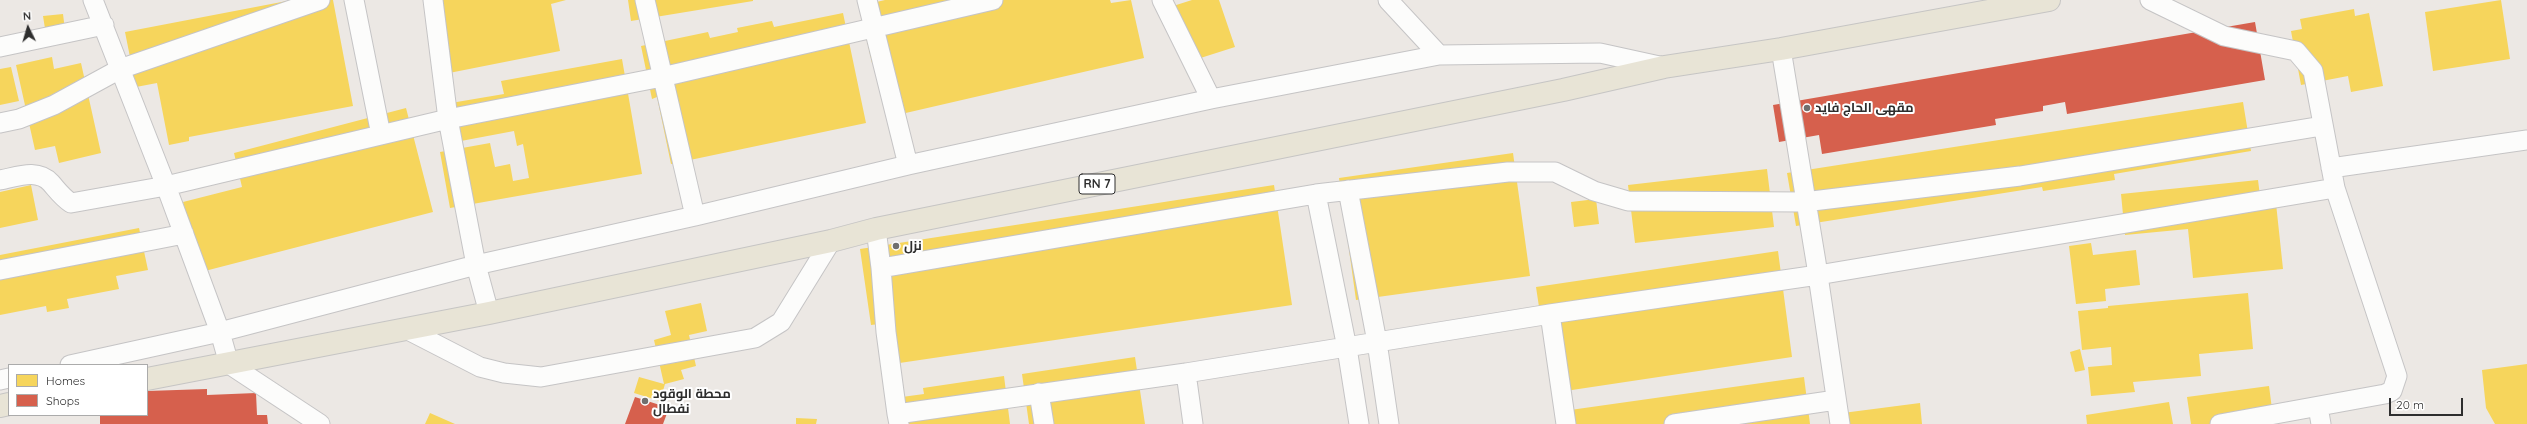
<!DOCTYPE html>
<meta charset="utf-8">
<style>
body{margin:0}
#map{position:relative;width:2527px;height:424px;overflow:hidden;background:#ece8e4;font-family:Quicksand,sans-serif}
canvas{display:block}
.legend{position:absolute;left:8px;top:364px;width:140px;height:52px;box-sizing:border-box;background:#fff;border:1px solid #ababab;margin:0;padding:5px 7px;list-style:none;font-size:12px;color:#2e2e2e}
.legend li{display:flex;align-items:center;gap:8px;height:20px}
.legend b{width:20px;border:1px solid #ababab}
.north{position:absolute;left:8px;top:8px;width:40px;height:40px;-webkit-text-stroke:3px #fff;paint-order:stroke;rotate:355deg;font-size:11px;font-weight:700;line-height:16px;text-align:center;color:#2e2e2e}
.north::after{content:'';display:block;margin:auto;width:14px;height:18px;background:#2e2e2e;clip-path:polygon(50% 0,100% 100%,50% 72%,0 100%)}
.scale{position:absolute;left:2389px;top:398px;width:74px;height:18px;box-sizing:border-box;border:2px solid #2e2e2e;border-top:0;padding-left:5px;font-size:12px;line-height:14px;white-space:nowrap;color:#2e2e2e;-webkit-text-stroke:3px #fff;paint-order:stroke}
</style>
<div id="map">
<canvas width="2527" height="424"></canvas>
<ul class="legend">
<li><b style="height:11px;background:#f6d55c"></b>Homes</li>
<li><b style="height:11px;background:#d6604d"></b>Shops</li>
</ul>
<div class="north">N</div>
<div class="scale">20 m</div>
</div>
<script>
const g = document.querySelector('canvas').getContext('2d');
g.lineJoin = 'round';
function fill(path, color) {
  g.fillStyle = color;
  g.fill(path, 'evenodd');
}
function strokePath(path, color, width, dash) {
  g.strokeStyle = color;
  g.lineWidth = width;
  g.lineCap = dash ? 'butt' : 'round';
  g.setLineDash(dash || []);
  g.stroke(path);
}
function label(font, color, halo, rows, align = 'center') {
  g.font = font + ' Quicksand,Cairo,sans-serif';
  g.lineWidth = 4;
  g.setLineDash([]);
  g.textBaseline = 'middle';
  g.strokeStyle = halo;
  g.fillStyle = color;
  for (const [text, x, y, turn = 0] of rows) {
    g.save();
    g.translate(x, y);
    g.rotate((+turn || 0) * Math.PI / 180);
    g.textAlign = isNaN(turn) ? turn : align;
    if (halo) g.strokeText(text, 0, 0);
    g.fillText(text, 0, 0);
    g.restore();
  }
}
fill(new Path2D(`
 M 292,0 L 333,0 L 353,106 L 189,137 L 189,141 L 169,145 L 157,83 L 136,87 L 125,32 Z
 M 430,0 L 566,0 L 551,4 L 560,51 L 444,74 Z
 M 628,0 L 753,0 L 753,1 L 631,21 Z
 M 885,0 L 1110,0 L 1111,3 L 1131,0 L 1144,58 L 897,115 L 884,60 L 872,63 L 859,6 Z
 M 1192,0 L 1219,0 L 1235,47 L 1188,62 L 1170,7 Z
 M 2501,0 L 2510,59 L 2433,71 L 2425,12 Z
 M 2354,9 L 2355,16 L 2369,13 L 2383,86 L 2351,92 L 2348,76 L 2301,85 L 2291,31 L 2302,29 L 2300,19 Z
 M 843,13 L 866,123 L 671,164 L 657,97 L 652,99 L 641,46 L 708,32 L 710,38 L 738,32 L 737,28 L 772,21 L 774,27 Z
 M 63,14 L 66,38 L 47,41 L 43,16 Z
 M 52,57 L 54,69 L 81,63 L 101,153 L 59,163 L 55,146 L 35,150 L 16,65 Z
 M 622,59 L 642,174 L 450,208 L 440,152 L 490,143 L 495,167 L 510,164 L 513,181 L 529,178 L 523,144 L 517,146 L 514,131 L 445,144 L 439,105 L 504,94 L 501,81 Z
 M 11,67 L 19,101 L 0,105 L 0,69 Z
 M 2243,102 L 2251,151 L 2114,174 L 2115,180 L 2043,191 L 2042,187 L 1796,226 L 1787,173 Z
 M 406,108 L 433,212 L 201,272 L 183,202 L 242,187 L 234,153 Z
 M 1513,153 L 1530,276 L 1356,300 L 1339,178 Z
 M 1767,169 L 1774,227 L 1635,243 L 1628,185 Z
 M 2258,180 L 2260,196 L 2275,194 L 2283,269 L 2193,278 L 2188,229 L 2125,235 L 2121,194 Z
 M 31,185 L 38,220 L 0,228 L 0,192 Z
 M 1274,185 L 1292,305 L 886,365 L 879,324 L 871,325 L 860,249 Z
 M 1596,199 L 1599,224 L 1574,227 L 1571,202 Z
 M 139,228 L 148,270 L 116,276 L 119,289 L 67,299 L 69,308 L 47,312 L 46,306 L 0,315 L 0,255 Z
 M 2091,243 L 2093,255 L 2136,250 L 2140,285 L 2105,289 L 2106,301 L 2076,304 L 2069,246 Z
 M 1778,251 L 1792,357 L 1552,393 L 1536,287 Z
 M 2248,293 L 2253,349 L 2199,354 L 2201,376 L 2133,382 L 2135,392 L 2091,396 L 2088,367 L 2112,365 L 2111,347 L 2082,350 L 2078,311 L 2108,308 L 2108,306 Z
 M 701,303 L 707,331 L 689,335 L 696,366 L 681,370 L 684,379 L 665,384 L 660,401 L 634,393 L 639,377 L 664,384 L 654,340 L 671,335 L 665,311 Z
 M 2080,349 L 2085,370 L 2075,372 L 2070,352 Z
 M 1135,357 L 1145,424 L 1029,424 L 1022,374 Z
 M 2527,364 L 2527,424 L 2495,424 L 2486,408 L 2482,370 Z
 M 1004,376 L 1010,424 L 891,424 L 887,399 L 924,394 L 923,388 Z
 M 1804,377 L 1810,424 L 1558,424 L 1556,412 Z
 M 2269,386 L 2274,424 L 2191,424 L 2187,397 Z
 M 2169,402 L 2173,424 L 2087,424 L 2086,415 Z
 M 1920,403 L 1922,424 L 1836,424 L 1835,414 Z
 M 430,413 L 455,424 L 425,424 Z
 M 796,418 L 817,419 L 816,424 L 796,424 Z`), '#f6d55c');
fill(new Path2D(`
 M 2255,22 L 2265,80 L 2067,114 L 2065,102 L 2043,106 L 2043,111 L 1995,119 L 1996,125 L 1822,154 L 1819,135 L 1779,142 L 1773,105 Z
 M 207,389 L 207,395 L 256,393 L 257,415 L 267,415 L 268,424 L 100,424 L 100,415 L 147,415 L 147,391 Z
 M 635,397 L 669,408 L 663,424 L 625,424 Z`), '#d6604d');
const minor = new Path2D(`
 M 93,0 L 166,186 L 220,332 L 229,364 L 320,424
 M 354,0 L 381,135
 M 433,0 L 448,119 L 476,265 L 695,216
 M 645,0 L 695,216 L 908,165 L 867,0
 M 1388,0 L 1439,55 L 1600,53 L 1664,67
 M 2150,0 L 2224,36 L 2296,51 L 2313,71 L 2335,188 L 2397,376 L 2392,391 L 2385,394 L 2220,424
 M 0,47 L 104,25
 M 1781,49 L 1816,262 L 1840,424
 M 1211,99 L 1439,55
 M 0,123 L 19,119 L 54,105 L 120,69 L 320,0
 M 908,165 L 1211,99 L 1162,0
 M 2331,168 L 2527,140
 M 0,180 C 17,177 37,168 51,183 C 58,191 62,197 71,203 L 166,186 L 448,119 L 662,77 L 993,0
 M 1348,190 L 1377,342 L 1389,424
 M 1316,194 L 1347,348 L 1359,424
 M 876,229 L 881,268
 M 0,270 L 184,234
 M 1550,314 L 1566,424
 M 406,329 L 480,367 L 504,373 L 541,377 L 755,338 L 781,322 L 831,241
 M 70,365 L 220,332 L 476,265 L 489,313
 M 1186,373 L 1550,314 L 1818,275 L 2335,188
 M 0,380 L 9,378
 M 1039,393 L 1044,424
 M 2318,407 L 2321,424
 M 897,414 L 886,332 L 881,268 L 1316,194 L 1508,172 L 1555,172 L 1594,191 L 1628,201 L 1804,202 L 2020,176 L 2322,126
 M 899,424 L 897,414 L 1186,373 L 1193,424
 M 1674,424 L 1836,400`);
const primary = new Path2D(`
 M 147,379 L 489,313 L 831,241 L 876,229 L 1563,90 L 1664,67 L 1781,49 L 2049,0
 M 0,406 L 9,404`);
strokePath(minor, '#c5c4c5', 21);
strokePath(primary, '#c6c5c4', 24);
strokePath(minor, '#fcfcfb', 19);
strokePath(primary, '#e8e4d6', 22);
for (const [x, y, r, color] of [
 [1807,108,4,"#706f6e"],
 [896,246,4,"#706f6e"],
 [645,401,4,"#706f6e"]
]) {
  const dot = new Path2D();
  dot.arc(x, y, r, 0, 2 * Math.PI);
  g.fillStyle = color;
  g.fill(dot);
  strokePath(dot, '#fff', 1.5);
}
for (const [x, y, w] of [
 [1097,184,36]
]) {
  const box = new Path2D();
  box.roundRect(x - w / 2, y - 10, w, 20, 3);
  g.fillStyle = '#fff';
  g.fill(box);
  strokePath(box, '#2e2e2e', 1);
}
label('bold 12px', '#2e2e2e', null, [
 ["RN 7",1097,184]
]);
label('bold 13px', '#2e2e2e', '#fff', [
 ["مقهى الحاج فايد",1815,108],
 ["نزل",904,246],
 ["محطة الوقود",653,394],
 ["نفطال",653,409]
], 'left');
</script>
